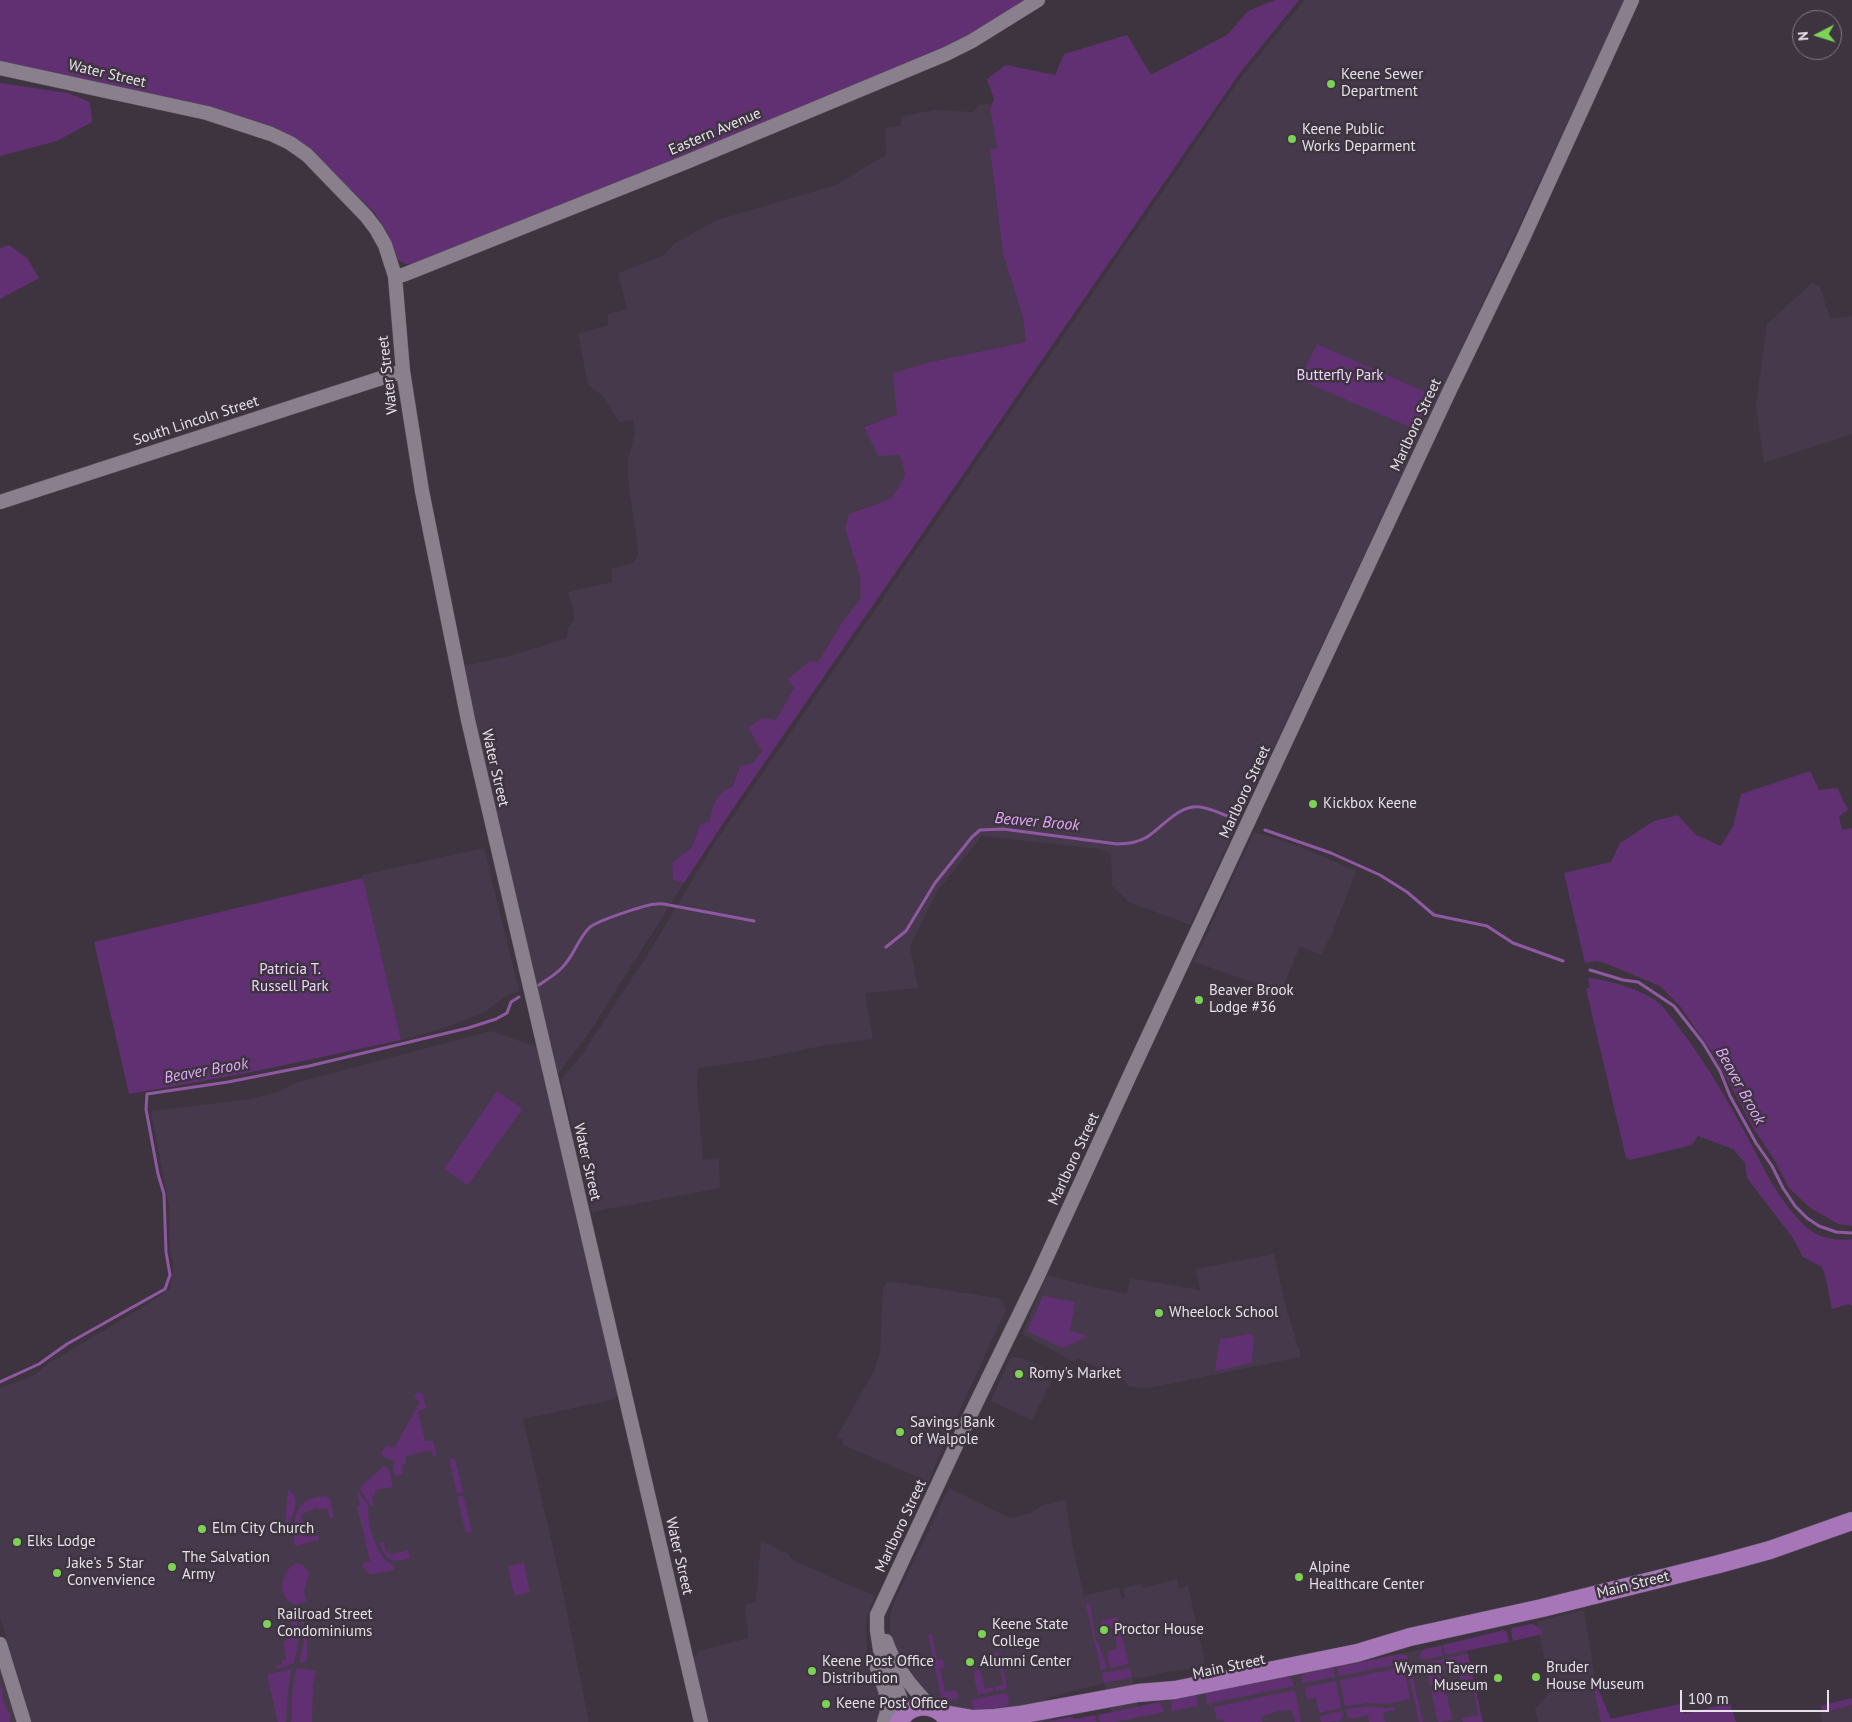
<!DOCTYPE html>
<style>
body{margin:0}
#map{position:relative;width:1852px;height:1722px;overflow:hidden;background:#3d3440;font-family:"PT Sans",sans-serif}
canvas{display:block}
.north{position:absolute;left:1792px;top:10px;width:50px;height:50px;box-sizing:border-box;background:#3d3440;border:1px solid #817983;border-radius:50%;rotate:265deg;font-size:14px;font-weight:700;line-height:20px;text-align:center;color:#e6e0e8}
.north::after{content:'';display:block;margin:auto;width:18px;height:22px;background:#7dd154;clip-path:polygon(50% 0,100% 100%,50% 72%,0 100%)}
.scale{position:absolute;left:1680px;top:1690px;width:149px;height:22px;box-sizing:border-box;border:2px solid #e6e0e8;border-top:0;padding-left:6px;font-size:15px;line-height:18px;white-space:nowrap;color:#e6e0e8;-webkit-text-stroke:4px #3d3440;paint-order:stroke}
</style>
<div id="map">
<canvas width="1852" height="1722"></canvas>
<div class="north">N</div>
<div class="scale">100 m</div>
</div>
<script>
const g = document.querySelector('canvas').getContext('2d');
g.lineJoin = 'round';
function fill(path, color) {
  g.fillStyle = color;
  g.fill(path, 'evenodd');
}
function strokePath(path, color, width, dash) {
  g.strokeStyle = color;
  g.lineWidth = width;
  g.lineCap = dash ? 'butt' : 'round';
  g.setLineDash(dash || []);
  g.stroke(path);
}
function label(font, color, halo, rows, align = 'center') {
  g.font = font + ' "PT Sans",sans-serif';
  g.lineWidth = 5;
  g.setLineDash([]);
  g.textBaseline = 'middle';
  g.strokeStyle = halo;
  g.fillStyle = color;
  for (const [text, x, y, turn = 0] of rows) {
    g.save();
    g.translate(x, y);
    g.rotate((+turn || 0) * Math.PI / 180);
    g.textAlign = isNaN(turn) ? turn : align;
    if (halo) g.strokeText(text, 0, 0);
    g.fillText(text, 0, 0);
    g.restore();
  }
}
fill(new Path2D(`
 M 1305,0 L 1625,0 L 1190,925 L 1129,902 L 1112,886 L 1111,854 L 1100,849 L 982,836 L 938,890 L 910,946 L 918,988 L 865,993 L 873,1039 L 826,1045 L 755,1060 L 698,1068 L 697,1085 L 703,1160 L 719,1158 L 720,1188 L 592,1212 L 561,1080 L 580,1057 L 650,951 L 714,844 L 932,527 L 1242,76 Z
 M 992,104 L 990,109 L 997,148 L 990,149 L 1003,254 L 1023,317 L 1026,342 L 935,361 L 897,414 L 864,426 L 900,455 L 905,475 L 892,498 L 858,510 L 845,529 L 860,577 L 862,598 L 843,621 L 818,663 L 794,688 L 776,721 L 748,728 L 763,751 L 753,763 L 740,766 L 731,787 L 710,821 L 700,824 L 692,847 L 672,863 L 673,880 L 684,883 L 589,1033 L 555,1078 L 462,666 L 510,656 L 567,638 L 568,627 L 574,620 L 573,608 L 568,592 L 612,582 L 611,569 L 633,563 L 638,555 L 637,540 L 629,490 L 628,460 L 635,433 L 633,420 L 619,422 L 603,396 L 588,385 L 578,334 L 608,325 L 608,314 L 627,309 L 618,273 L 663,256 L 675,243 L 717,220 L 836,185 L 886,155 L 885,128 L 900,126 L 902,116 L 934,110 L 973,112 L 979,105 Z
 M 1812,283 L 1820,286 L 1830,319 L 1852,316 L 1852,434 L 1764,463 L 1756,405 L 1767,324 Z
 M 1254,832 L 1296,845 L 1356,871 L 1333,931 L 1321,955 L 1300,946 L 1281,992 L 1194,962 Z
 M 484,848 L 519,991 L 506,996 L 485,1012 L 444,1028 L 401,1040 L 362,875 Z
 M 491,1031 L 537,1047 L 619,1395 L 611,1400 L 523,1419 L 560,1578 L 589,1722 L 32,1722 L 0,1617 L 0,1388 L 33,1376 L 49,1363 L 148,1304 L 171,1288 L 173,1262 L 170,1251 L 169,1207 L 151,1111 L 251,1099 L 281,1091 L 295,1083 Z
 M 1274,1254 L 1284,1300 L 1301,1357 L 1149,1388 L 1140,1388 L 1128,1386 L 1125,1381 L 1077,1358 L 1074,1362 L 1022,1334 L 1047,1275 L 1089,1286 L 1127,1294 L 1130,1278 L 1200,1290 L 1196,1269 Z
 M 895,1282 L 997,1298 L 1003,1301 L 1006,1310 L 939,1455 L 929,1482 L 843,1445 L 843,1438 L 836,1438 L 874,1371 L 880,1353 L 883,1288 L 886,1283 Z
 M 1011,1356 L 1028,1360 L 1056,1373 L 1032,1420 L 991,1401 Z
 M 949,1488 L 1010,1518 L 1031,1513 L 1043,1505 L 1065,1500 L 1073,1547 L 1084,1596 L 1119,1587 L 1122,1599 L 1125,1598 L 1123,1588 L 1142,1584 L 1143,1588 L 1177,1579 L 1179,1589 L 1188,1586 L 1204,1658 L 1202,1666 L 1199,1668 L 1170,1671 L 1143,1678 L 1132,1677 L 1138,1706 L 1191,1696 L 1207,1690 L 1211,1692 L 1325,1669 L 1330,1665 L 1331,1668 L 1340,1666 L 1340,1662 L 1346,1665 L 1465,1640 L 1483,1722 L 947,1722 L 929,1697 L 910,1677 L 890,1638 L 890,1617 L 894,1602 ZM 1104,1683 L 1111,1712 L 1076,1719 L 1070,1717 L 1052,1721 L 1047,1698 Z
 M 761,1541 L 788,1554 L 792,1560 L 875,1596 L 866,1620 L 866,1637 L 867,1651 L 870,1664 L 883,1692 L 882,1714 L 876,1722 L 707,1722 L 693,1660 L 699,1651 L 748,1638 L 745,1605 L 756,1602 Z
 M 1584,1610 L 1596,1684 L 1610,1719 L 1680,1704 L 1684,1714 L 1730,1703 L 1736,1722 L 1538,1722 L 1535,1709 L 1551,1691 L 1537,1622 Z
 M 0,1665 L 18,1722 L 0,1722 Z
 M 1852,1705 L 1852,1722 L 1822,1722 L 1820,1714 Z`), '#46394b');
fill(new Path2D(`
 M 0,0 L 1026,0 L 960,41 L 745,131 L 417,263 L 406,264 L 398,260 L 387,232 L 374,212 L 317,157 L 283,134 L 0,64 Z
 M 1275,0 L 1299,0 L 1239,74 L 734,807 L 684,883 L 673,880 L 672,863 L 692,847 L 700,824 L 710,821 C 712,806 717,792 732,787 L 740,766 L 753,763 L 762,751 L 748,728 L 762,718 L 776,720 L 794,688 L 788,679 L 810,661 L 818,662 L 843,621 L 861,598 L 860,577 L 845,529 L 849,514 L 892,498 L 905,475 L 900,455 L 878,456 L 864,427 L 897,414 L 893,373 L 935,361 L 1026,342 L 1023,317 L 1003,254 L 990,149 L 997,148 L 990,109 L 994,99 L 987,79 L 1006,65 L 1055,75 L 1064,54 L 1127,35 L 1151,75 L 1227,35 L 1248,11 Z
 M 0,83 L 68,93 L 90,102 L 92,122 L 57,141 L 0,156 Z
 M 9,245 L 27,258 L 39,278 L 0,299 L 0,248 Z
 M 1317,344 L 1430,394 L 1417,430 L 1300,380 Z
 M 1810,771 L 1819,790 L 1837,788 L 1848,810 L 1839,816 L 1842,830 L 1852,828 L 1852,1226 L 1838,1224 L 1809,1207 L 1789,1188 L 1775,1161 L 1754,1129 L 1713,1053 L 1679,1005 L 1660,986 L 1605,963 L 1595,961 L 1585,963 L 1564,873 L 1611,862 L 1620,843 L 1654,821 L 1678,815 L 1696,835 L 1721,846 L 1733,826 L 1741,794 Z
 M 363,878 L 401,1040 L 252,1072 L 129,1094 L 94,942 Z
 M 1588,978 C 1607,979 1647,991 1661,1005 C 1668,1012 1674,1021 1680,1029 C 1707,1064 1729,1103 1750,1142 C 1765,1171 1779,1200 1803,1224 C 1816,1237 1834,1242 1852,1239 L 1852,1306 L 1849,1304 L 1832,1309 L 1826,1279 L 1822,1267 L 1803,1257 L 1793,1238 L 1747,1178 L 1745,1163 L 1733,1149 L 1698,1136 L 1692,1145 L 1630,1160 L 1626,1158 L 1586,989 L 1590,987 Z
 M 497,1091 L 522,1109 L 468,1185 L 444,1169 Z
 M 1043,1296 L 1075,1302 L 1070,1331 L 1088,1336 L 1063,1348 L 1027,1331 Z
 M 1250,1334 L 1254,1337 L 1252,1363 L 1215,1371 L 1220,1339 Z
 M 417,1392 L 422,1393 L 426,1407 L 425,1409 L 418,1411 L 425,1441 L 433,1441 L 437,1457 L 433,1456 L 431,1450 L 406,1456 L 406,1463 L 402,1466 L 403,1474 L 395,1476 L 393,1468 L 395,1461 L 385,1458 L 381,1453 L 387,1445 L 394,1448 L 420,1402 L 414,1398 Z
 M 452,1458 L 455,1459 L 463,1492 L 457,1494 L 449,1459 Z
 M 384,1466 L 389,1469 L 393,1487 L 375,1490 L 375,1495 L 372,1496 L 374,1506 L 371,1506 L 359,1488 Z
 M 288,1490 C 302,1497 293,1515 288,1526 L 285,1526 Z
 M 357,1490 C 360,1495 366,1500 368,1506 C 369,1511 368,1517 369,1522 C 370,1533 381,1562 393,1565 L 394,1570 L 370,1575 L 362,1566 L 363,1563 L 370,1561 L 357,1506 L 360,1505 Z
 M 463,1495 L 472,1532 L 466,1533 L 457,1497 Z
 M 325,1496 L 330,1499 L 334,1518 L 330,1518 L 327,1508 L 318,1510 L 317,1508 L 301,1514 L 306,1537 L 318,1535 L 319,1540 L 295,1546 C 292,1534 293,1509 306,1501 C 311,1498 318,1497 325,1496 Z
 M 383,1542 L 386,1552 L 389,1551 L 390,1555 L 408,1550 L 410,1558 C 389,1563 388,1562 379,1543 Z
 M 297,1563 L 304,1566 L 309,1573 L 304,1591 L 306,1601 L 296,1605 C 276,1598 279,1571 297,1563 Z
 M 524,1563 L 530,1592 L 514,1595 L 508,1566 Z
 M 1090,1603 L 1096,1641 L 1098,1641 C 1101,1652 1104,1656 1107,1668 L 1101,1670 L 1086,1604 Z
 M 305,1608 L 302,1614 C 306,1631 309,1645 306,1662 L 299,1662 L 304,1641 L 300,1613 Z
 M 290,1610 L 295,1613 C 299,1632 300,1646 293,1664 L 277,1669 L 276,1666 L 282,1664 L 282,1660 L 286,1659 L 283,1641 L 286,1641 C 293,1632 293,1620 290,1610 Z
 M 1117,1617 L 1129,1664 L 1110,1668 L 1107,1652 L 1117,1649 L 1116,1639 L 1114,1639 L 1118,1635 L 1118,1633 L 1114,1634 L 1111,1626 L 1102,1628 L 1100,1621 Z
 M 1532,1624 L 1540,1628 L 1543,1634 L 1513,1641 L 1511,1631 L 1512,1628 Z
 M 1504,1630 L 1507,1632 L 1509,1642 L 1445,1655 L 1443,1645 Z
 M 932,1634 L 937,1660 L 943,1659 L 945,1667 L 940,1668 L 945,1692 L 956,1690 L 959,1698 L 942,1701 L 928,1635 Z
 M 1441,1646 L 1443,1656 L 1421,1660 L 1420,1654 L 1424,1649 Z
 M 1000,1652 L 1007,1689 L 996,1691 L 995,1687 L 1003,1685 L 1000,1668 L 995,1668 L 995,1663 L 998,1659 L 992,1653 Z
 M 1402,1654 L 1407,1656 L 1409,1662 L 1339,1676 L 1337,1667 L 1341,1666 L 1340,1662 L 1346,1665 Z
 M 1468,1654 L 1481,1715 L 1483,1722 L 1463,1722 L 1462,1718 L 1478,1715 L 1472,1679 L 1461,1681 L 1459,1668 L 1449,1669 L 1447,1658 Z
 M 1444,1659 L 1446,1670 L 1440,1671 L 1442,1684 L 1430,1686 L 1425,1663 Z
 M 1330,1665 L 1330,1668 L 1333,1667 L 1335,1677 L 1302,1683 L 1302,1677 L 1303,1674 L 1326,1669 Z
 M 1410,1666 L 1423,1722 L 1419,1722 L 1407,1667 Z
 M 1404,1667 L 1410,1699 L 1387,1704 L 1368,1703 L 1345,1706 L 1340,1680 Z
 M 298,1668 L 316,1671 L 313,1685 L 312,1722 L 291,1722 L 292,1693 L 296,1669 Z
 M 1130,1668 L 1132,1677 L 1104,1683 L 1102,1673 Z
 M 291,1669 L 288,1691 L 286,1722 L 278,1722 L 267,1675 Z
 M 976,1669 L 981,1672 L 985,1689 L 993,1687 L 993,1691 L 978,1695 L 974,1676 Z
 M 1285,1677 L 1291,1678 L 1294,1686 L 1207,1704 L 1205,1689 L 1211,1692 Z
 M 1336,1681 L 1341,1708 L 1319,1713 L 1316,1698 L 1307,1699 L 1305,1687 Z
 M 1593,1684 L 1596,1684 L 1611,1719 L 1680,1704 L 1684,1714 L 1730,1703 L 1736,1722 L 1601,1722 Z
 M 0,1686 L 2,1689 L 3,1701 L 10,1715 L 10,1722 L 0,1722 Z
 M 1443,1688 L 1444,1695 L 1447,1695 L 1452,1720 L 1438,1722 L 1431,1690 Z
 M 1295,1690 L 1301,1722 L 1295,1722 L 1292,1710 L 1276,1711 L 1271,1714 L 1261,1716 L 1262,1722 L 1224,1722 L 1223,1719 L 1217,1720 L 1214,1707 Z
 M 1007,1693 L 1009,1702 L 1007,1706 L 974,1711 L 971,1700 Z
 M 1196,1694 L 1198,1706 L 1172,1711 L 1171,1703 L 1173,1700 Z
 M 1852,1698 L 1852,1705 L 1823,1713 L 1820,1706 Z
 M 1159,1702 L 1161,1703 L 1164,1712 L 1114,1722 L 1100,1722 L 1098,1715 Z
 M 1369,1706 L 1384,1708 L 1394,1707 L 1395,1710 L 1383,1713 L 1385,1722 L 1369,1722 L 1368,1715 L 1350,1719 L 1349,1716 L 1347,1717 L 1346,1709 Z
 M 1342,1711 L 1343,1717 L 1341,1718 L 1341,1721 L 1321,1722 L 1320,1716 Z
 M 1095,1715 L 1096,1722 L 1046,1722 L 1070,1717 L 1076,1719 Z`), '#613072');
strokePath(new Path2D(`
 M 1265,830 L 1331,853 L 1380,875 L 1407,892 L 1434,915 L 1487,926 L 1513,943 L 1563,961
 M 886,947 L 906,931 L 935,883 L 972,837 L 980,830 L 1003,829 L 1117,844 C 1127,844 1137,843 1147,837 C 1164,826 1178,805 1200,807 C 1210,808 1221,814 1230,817
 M 1590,970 L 1623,980 L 1638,982 L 1674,1006 L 1703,1043 L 1720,1071 L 1730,1096 L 1756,1143 L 1772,1166 L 1783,1188 L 1795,1206 L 1807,1218 L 1819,1226 L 1836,1232 L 1852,1233
 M 539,985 C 549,978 559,973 566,963 C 575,952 579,938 589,928 C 596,921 647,904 657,904 C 661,903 665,904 669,905 L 754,921
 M 0,1382 L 39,1364 L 67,1344 L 165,1289 L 170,1275 L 166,1252 L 164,1194 L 158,1174 L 146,1109 L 147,1094 L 228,1082 L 309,1066 L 468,1028 L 496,1019 L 507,1013 L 511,1002 L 519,997`), '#8f59a2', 3);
const minor = new Path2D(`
 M 0,68 L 207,113 L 271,134 L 290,143 L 307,155 L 366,216 L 376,229 L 385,245 L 395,276 L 403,371 L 422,491 L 468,720 L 701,1722
 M 395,276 L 403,275 L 684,163 L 946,54 L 972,41 L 1038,0
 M 0,502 L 403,371
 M 886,1641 C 894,1666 912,1688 931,1707
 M 0,1644 L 24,1722
 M 875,1662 C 882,1684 893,1699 884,1722
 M 901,1719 L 900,1697 L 880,1650 L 877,1630 L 877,1615 L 966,1424 L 1037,1278 L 1130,1075 L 1448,394 L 1520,245 L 1632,0`);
const major = new Path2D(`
 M 944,1714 L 973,1719 L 995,1718 L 1019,1715 L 1138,1693 L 1175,1690 L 1357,1653 L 1410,1637 L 1542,1608 L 1719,1564 L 1770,1550 L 1852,1521
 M 899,1722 C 911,1701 937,1702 949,1722`);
strokePath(minor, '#5a525d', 15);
strokePath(major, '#5a525d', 19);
strokePath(minor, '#897f8d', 14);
strokePath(major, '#a676b8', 18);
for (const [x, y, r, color] of [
 [1331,84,5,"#7dd154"],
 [1292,139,5,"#7dd154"],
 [1313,804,5,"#7dd154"],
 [1199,1000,5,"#7dd154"],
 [1159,1313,5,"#7dd154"],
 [1019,1374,5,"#7dd154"],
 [900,1432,5,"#7dd154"],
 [202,1529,5,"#7dd154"],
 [17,1542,5,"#7dd154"],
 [172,1567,5,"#7dd154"],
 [57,1573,5,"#7dd154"],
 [1299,1577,5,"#7dd154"],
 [267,1624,5,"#7dd154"],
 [1104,1630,5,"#7dd154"],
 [982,1634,5,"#7dd154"],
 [970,1662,5,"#7dd154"],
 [812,1671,5,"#7dd154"],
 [1536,1677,5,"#7dd154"],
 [1498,1678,5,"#7dd154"],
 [826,1704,5,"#7dd154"]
]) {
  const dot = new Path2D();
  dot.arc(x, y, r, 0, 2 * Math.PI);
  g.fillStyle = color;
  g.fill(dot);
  strokePath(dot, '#3d3440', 2);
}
label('15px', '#e6e0e8', '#3d3440', [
 ["Water Street",107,74,13],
 ["Eastern Avenue",715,132,-23],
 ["Water Street",388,375,-97],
 ["South Lincoln Street",196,421,-18],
 ["Marlboro Street",1416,425,-65],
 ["Water Street",495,768,77],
 ["Marlboro Street",1245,792,-65],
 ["Marlboro Street",1074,1159,-65],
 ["Water Street",587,1162,77],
 ["Marlboro Street",901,1526,-65],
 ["Water Street",679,1556,77],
 ["Main Street",1633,1585,-14],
 ["Main Street",1229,1667,-12]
]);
label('15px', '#e6e0e8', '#3d3440', [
 ["Keene Sewer",1341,75],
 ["Department",1341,92],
 ["Keene Public",1302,130],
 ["Works Deparment",1302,147],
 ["Kickbox Keene",1323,804],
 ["Beaver Brook",1209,991],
 ["Lodge #36",1209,1008],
 ["Wheelock School",1169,1313],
 ["Romy's Market",1029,1374],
 ["Savings Bank",910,1423],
 ["of Walpole",910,1440],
 ["Elm City Church",212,1529],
 ["Elks Lodge",27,1542],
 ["The Salvation",182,1558],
 ["Army",182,1575],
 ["Jake's 5 Star",67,1564],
 ["Convenvience",67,1581],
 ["Alpine",1309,1568],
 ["Healthcare Center",1309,1585],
 ["Railroad Street",277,1615],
 ["Condominiums",277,1632],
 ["Keene State",992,1625],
 ["College",992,1642],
 ["Proctor House",1114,1630],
 ["Keene Post Office",822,1662],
 ["Distribution",822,1679],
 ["Alumni Center",980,1662],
 ["Bruder",1546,1668],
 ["House Museum",1546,1685],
 ["Wyman Tavern",1488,1669,"right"],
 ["Museum",1488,1686,"right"],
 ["Keene Post Office",836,1704]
], 'left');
label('15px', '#f0d3fb', '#3d3440', [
 ["Butterfly Park",1340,376],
 ["Patricia T.",290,970],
 ["Russell Park",290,987]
]);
label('italic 16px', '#e1a8f7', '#3d3440', [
 ["Beaver Brook",1037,822,5],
 ["Beaver Brook",206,1071,-10],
 ["Beaver Brook",1740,1086,61]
]);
</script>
